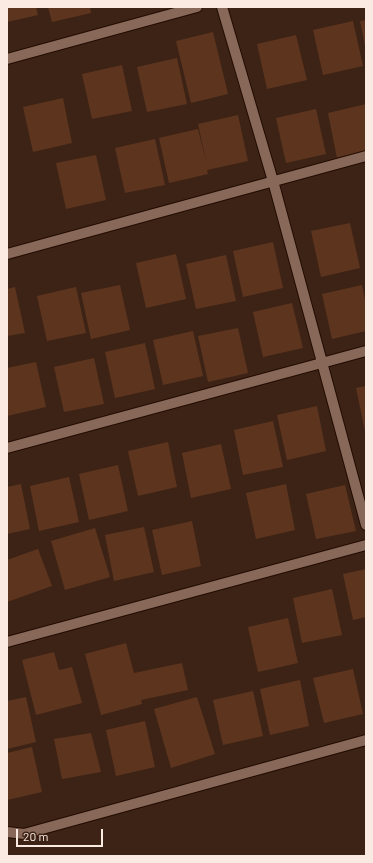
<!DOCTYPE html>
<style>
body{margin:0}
#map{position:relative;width:373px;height:863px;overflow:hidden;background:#3d2315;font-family:Barlow,sans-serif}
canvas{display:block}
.frame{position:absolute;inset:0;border:8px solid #fbeae1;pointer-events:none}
.scale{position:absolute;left:16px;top:829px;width:87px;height:18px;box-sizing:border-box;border:2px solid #fbeae1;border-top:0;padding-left:5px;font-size:12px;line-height:14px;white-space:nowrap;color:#fbeae1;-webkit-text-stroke:3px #3d2315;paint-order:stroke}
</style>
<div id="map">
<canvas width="373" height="863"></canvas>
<div class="frame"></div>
<div class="scale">20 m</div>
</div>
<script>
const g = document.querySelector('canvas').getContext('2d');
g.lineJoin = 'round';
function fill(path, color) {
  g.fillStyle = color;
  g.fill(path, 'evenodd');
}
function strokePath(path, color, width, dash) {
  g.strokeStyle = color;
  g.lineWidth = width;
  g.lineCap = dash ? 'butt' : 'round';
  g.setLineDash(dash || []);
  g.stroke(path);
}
fill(new Path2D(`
 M 7,7 L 36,7 L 38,15 L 7,22 Z
 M 48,7 L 90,7 L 91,13 L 52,22 Z
 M 366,20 L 366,46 L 365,46 L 360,21 Z
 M 353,21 L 363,66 L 323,75 L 313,30 Z
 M 213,32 L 228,94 L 191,103 L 176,41 Z
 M 296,35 L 307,80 L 267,89 L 257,44 Z
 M 177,58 L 187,104 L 147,112 L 137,67 Z
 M 122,65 L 132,111 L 92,119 L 82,74 Z
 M 63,98 L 72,143 L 33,152 L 23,107 Z
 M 366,104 L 366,151 L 337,158 L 328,113 Z
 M 316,109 L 326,154 L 286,163 L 276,118 Z
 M 238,115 L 248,161 L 207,170 L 208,174 L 169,183 L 159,138 L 198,129 L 207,165 L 198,124 Z
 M 155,139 L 165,185 L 125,193 L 115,148 Z
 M 96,155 L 106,200 L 66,209 L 56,163 Z
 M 350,223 L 360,268 L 321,277 L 311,231 Z
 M 273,242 L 283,288 L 243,297 L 233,251 Z
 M 176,254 L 186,299 L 146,308 L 136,263 Z
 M 226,255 L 236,301 L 196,309 L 186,264 Z
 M 120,285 L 130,330 L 91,339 L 81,293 Z
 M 362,285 L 366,305 L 366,331 L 332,339 L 322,294 Z
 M 15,287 L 25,333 L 7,336 L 7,289 Z
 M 76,287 L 86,333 L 47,341 L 37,296 Z
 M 292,303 L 303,348 L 263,357 L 253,312 Z
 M 238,328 L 248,373 L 208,382 L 198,336 Z
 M 193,331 L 203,376 L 163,385 L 153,340 Z
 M 145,343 L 155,389 L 115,398 L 105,352 Z
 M 94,358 L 104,404 L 64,412 L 54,367 Z
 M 36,362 L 46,407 L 7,416 L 7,368 Z
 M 366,386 L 366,431 L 365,431 L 356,388 Z
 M 317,406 L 326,451 L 287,460 L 277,415 Z
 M 273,421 L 283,467 L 243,475 L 234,430 Z
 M 168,442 L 177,487 L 138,496 L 128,451 Z
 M 221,444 L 231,489 L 191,498 L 182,453 Z
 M 118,465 L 128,511 L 89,520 L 79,474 Z
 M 69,477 L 79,522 L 39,531 L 30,486 Z
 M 21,484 L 30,529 L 7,534 L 7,487 Z
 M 286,484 L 295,530 L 256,539 L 246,493 Z
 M 345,485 L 356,531 L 316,539 L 306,494 Z
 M 192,521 L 201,566 L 162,575 L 152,530 Z
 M 144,527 L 154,572 L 114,581 L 105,535 Z
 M 95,528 L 110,577 L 65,590 L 51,541 Z
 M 38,549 L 52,586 L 7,602 L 7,560 Z
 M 366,569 L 366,617 L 353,620 L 343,574 Z
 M 332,589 L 342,635 L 302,643 L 293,598 Z
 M 288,618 L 298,663 L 258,672 L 248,627 Z
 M 126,643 L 134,673 L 182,663 L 188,690 L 141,700 L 142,704 L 101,715 L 85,654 Z
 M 54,652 L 59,670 L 72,667 L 82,703 L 36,715 L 22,660 Z
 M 353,669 L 363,714 L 324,723 L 313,678 Z
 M 300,680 L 309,726 L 270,735 L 260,689 Z
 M 253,691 L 263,736 L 223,745 L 213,700 Z
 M 26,697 L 36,742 L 7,749 L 7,701 Z
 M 197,697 L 215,754 L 171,768 L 154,709 Z
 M 145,721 L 155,767 L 116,776 L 106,730 Z
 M 91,733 L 101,772 L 62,779 L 54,739 Z
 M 32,747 L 42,792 L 7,800 L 7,753 Z`), '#5d351f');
const minor = new Path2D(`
 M 222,7 L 273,181 L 366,525
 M 7,59 L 197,7
 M 7,254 L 366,156
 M 7,448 L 366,351
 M 7,642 L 366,545
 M 7,832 L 24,834 L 366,740`);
strokePath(minor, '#220b01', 12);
strokePath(minor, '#876859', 10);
</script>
